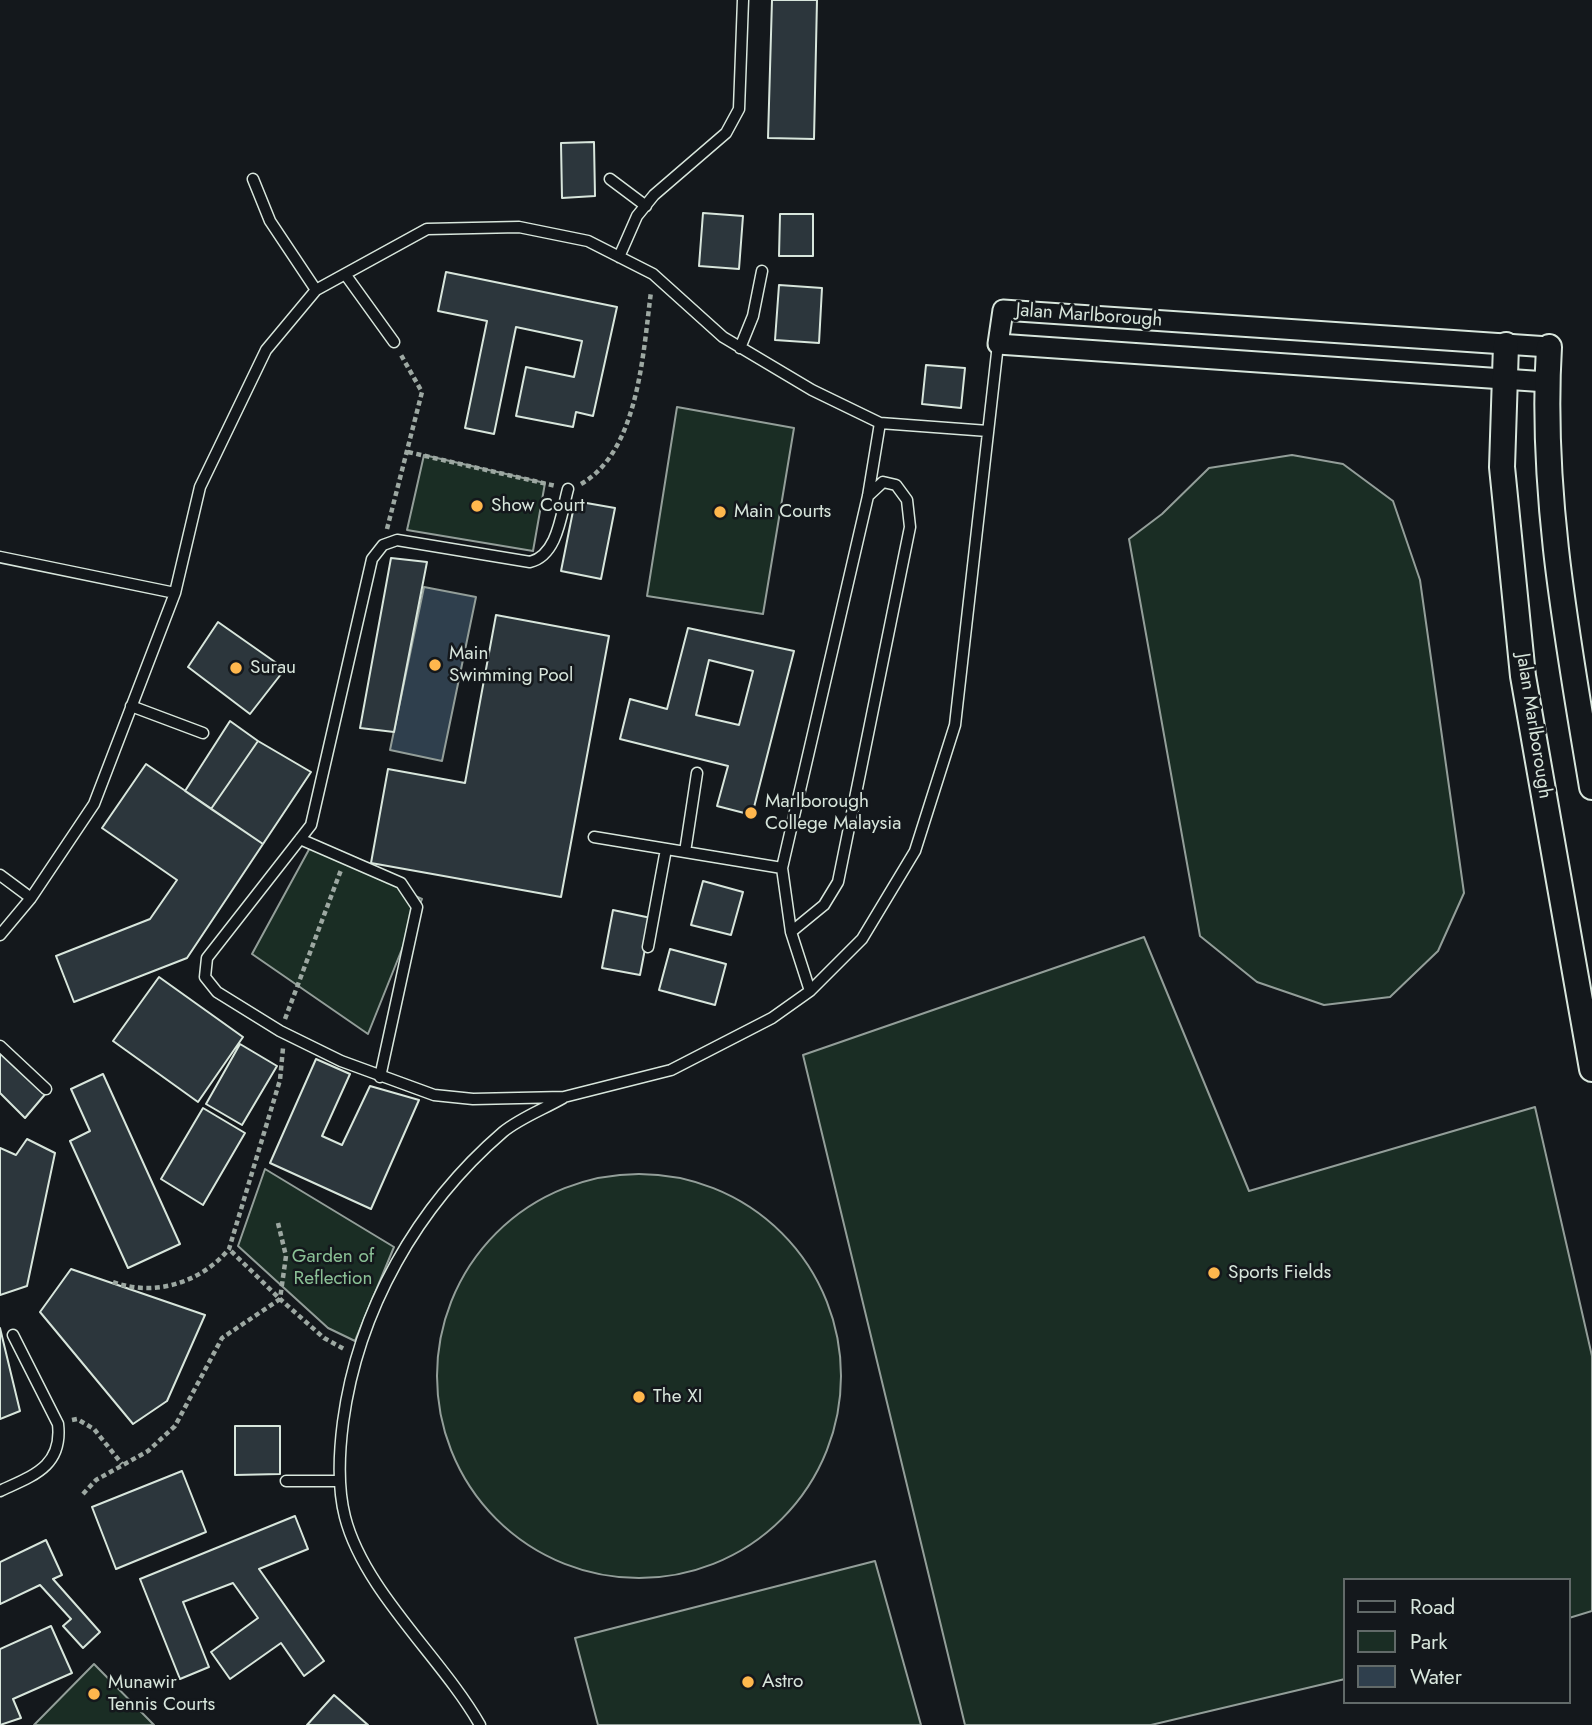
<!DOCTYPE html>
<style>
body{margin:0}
#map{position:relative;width:1592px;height:1725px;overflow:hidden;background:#14181c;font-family:Jost,sans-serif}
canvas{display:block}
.legend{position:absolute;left:1343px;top:1578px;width:228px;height:126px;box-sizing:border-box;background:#14181c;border:2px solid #626a69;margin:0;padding:9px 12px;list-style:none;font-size:21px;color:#d8e6dc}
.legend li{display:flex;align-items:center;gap:14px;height:35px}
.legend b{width:35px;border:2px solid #626a69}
</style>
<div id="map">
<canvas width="1592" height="1725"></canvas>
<ul class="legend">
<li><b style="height:9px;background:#14181c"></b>Road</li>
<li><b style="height:19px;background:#1a2d24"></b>Park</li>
<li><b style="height:19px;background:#2f3f4d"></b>Water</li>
</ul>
</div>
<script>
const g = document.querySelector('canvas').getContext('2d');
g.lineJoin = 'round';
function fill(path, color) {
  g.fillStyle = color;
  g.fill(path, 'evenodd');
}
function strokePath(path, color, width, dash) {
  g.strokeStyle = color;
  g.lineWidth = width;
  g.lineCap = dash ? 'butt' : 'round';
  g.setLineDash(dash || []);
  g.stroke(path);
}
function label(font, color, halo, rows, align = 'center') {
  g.font = font + ' Jost,sans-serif';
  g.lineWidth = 5;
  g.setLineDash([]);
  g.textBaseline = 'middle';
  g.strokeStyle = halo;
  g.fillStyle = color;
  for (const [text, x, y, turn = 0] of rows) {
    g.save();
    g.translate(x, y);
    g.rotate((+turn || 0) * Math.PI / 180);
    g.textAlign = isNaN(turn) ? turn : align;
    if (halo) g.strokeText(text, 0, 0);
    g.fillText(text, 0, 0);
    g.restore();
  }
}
const green = new Path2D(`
 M 677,407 L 794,428 L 763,614 L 647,596 Z
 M 424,455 L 545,483 L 533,551 L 407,530 Z
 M 1292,455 L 1343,464 L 1393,501 L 1420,580 L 1464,893 L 1438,951 L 1390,997 L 1324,1005 L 1257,982 L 1200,936 L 1129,539 L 1162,514 L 1209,468 Z
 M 312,844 L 401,883 L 411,894 L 422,899 L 368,1034 L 252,954 Z
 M 1144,937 L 1249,1191 L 1535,1107 L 1592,1356 L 1592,1611 L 1569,1618 L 1569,1580 L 1345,1580 L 1345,1679 L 1151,1725 L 965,1725 L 803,1055 Z
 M 265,1169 L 394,1247 L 355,1341 L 328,1328 L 238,1246 Z
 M437 1376a202 202 0 1 1 404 0a202 202 0 1 1-404 0Z
 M 875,1561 L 921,1725 L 598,1725 L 575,1638 Z
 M 94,1664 L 154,1725 L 34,1725 Z`);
fill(green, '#1a2d24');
strokePath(green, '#939e99', 2);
const water = new Path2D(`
 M 424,587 L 476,597 L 442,761 L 390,750 Z`);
fill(water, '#2f3f4d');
strokePath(water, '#939e99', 2);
const building = new Path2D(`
 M 772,0 L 817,0 L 814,139 L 768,138 Z
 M 594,142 L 595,196 L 562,198 L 561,143 Z
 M 703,213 L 743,216 L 739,269 L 699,266 Z
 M 780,214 L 813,214 L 813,256 L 779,256 Z
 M 446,272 L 617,307 L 593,416 L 576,412 L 573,427 L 516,416 L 526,367 L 574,377 L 582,341 L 516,327 L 494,434 L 465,428 L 487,321 L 438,311 Z
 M 779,285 L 822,288 L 819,343 L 775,340 Z
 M 926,365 L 965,368 L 961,408 L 922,404 Z
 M 575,501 L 615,508 L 601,579 L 561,571 Z
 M 391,558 L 427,562 L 394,732 L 360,728 Z
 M 496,615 L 609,636 L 561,897 L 371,863 L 388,769 L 465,783 Z
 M 218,622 L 285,669 L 250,714 L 188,667 Z
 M 688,628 L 794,651 L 752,815 L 717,806 L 728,766 L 620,739 L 630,699 L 667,709 ZM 709,660 L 753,671 L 739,725 L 696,715 Z
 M 230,721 L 258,741 L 211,809 L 185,791 Z
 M 258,741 L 311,772 L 263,844 L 211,809 Z
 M 146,764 L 263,844 L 187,958 L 74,1002 L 56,956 L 150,919 L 177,880 L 102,828 Z
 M 703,881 L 743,892 L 731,935 L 691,925 Z
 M 613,910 L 651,918 L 640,975 L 602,968 Z
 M 670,949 L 726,964 L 715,1005 L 659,990 Z
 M 159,977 L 243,1037 L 198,1102 L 113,1041 Z
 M 240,1044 L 277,1066 L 242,1125 L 206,1104 Z
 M 0,1050 L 47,1092 L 25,1118 L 0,1093 Z
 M 316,1059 L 350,1074 L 322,1136 L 342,1145 L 370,1086 L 419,1100 L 371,1209 L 270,1163 Z
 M 103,1074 L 180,1244 L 128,1268 L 70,1141 L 90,1131 L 71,1089 Z
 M 203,1108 L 245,1133 L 203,1205 L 161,1179 Z
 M 27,1139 L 55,1153 L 27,1286 L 0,1295 L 0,1148 L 16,1155 Z
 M 71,1269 L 205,1315 L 167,1401 L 133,1424 L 40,1312 Z
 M 0,1328 L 20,1411 L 0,1419 Z
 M 235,1426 L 280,1426 L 280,1474 L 235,1475 Z
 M 182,1471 L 206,1532 L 116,1569 L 92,1507 Z
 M 295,1516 L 308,1549 L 259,1569 L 324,1661 L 304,1676 L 281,1643 L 230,1679 L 211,1652 L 258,1618 L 233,1583 L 183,1602 L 209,1667 L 180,1679 L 140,1579 Z
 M 46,1540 L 62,1575 L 53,1579 L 100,1632 L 83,1648 L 63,1626 L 71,1619 L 40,1585 L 0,1604 L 0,1562 Z
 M 51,1626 L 72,1673 L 13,1699 L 21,1718 L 0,1725 L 0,1649 Z
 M 334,1695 L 368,1725 L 307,1725 Z`);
fill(building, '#2c363c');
strokePath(building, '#d8e6dc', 2);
const service = new Path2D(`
 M 253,179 L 270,221 L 316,290
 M 610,179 L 646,206
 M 619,257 L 637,216 L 654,195 L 726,133 L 739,109 L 743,0
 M 345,274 L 394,342
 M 740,348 L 753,316 L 762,271
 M 568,489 C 561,514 558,555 530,562 L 397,540 L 383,545 L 372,559 L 311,825 L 207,958 L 205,977 L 217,992 L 280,1031 L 341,1061 L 434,1095 L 473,1099 L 564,1097 L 671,1070 L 772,1018 L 810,991 L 862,939 L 915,851 L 955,725 L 998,344
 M 0,557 L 175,593
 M 131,706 L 203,733
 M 594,837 L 782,868
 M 300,839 L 401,883 L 417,907 L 380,1077
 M 685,852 L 697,773
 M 0,875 L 31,898
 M 791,932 L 824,905 L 838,882 L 910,527 L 907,500 L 896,485 L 883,482 L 868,496
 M 0,935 L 31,898 L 94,804 L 175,593 L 200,487 L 266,350 L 316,290 L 427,229 L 519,227 L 588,241 L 653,274 L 723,337 L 812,390 L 880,423 L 988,431
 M 648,947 L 666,849
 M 810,991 L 791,932 L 782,868 L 868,496 L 880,423
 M 0,1046 L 46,1089
 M 286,1481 L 339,1481
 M 0,1491 C 32,1476 63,1467 58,1424 L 13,1335
 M 480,1725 C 442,1658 364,1591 345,1517 C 337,1486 339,1453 343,1422 C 358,1310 417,1206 503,1132 C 520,1118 544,1109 563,1098`);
const minor = new Path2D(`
 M 1547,382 L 998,344 L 1003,310 L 1549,347`);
const tertiary = new Path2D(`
 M 1506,345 L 1502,467 L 1523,676 L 1592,1069
 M 1549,347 C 1540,494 1568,642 1592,787`);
strokePath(service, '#d8e6dc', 13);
strokePath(minor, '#d8e6dc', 23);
strokePath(tertiary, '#d8e6dc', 28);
strokePath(new Path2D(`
 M 408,452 L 556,486
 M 581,484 C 639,451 643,352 651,292
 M 387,529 L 422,392 L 401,355
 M 285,1019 L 341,870
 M 278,1223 L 286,1256 L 280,1299 L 324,1338 L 344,1349
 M 113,1282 C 154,1297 201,1283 229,1249 L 280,1080 L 283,1048
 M 72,1420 L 77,1419 L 94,1429 L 122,1464
 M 83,1494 L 96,1480 L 148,1451 L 175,1426 L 222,1338 L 280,1299 L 229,1249`), '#9da8a2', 4.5, [5, 3.5]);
strokePath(service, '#14181c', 10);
strokePath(minor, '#14181c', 19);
strokePath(tertiary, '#14181c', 24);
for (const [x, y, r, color] of [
 [477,506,7,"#ffb74d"],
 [720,512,7,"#ffb74d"],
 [435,665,7,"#ffb74d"],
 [236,668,7,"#ffb74d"],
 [751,813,7,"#ffb74d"],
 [1214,1273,7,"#ffb74d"],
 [639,1397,7,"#ffb74d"],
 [748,1682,7,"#ffb74d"],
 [94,1694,7,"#ffb74d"]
]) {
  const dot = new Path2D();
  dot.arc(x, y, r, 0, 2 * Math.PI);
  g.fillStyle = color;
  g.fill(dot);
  strokePath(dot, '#14181c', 2.5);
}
label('19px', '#d8e6dc', '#14181c', [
 ["Jalan Marlborough",1089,316,4],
 ["Jalan Marlborough",1533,726,81]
]);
label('19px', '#d8e6dc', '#14181c', [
 ["Show Court",491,506],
 ["Main Courts",734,512],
 ["Main",449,654],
 ["Swimming Pool",449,676],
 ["Surau",250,668],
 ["Marlborough",765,802],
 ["College Malaysia",765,824],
 ["Sports Fields",1228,1273],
 ["The XI",653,1397],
 ["Astro",762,1682],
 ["Munawir",108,1683],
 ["Tennis Courts",108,1705]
], 'left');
label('19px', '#8ac095', '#14181c', [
 ["Garden of",333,1257],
 ["Reflection",333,1279]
]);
</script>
